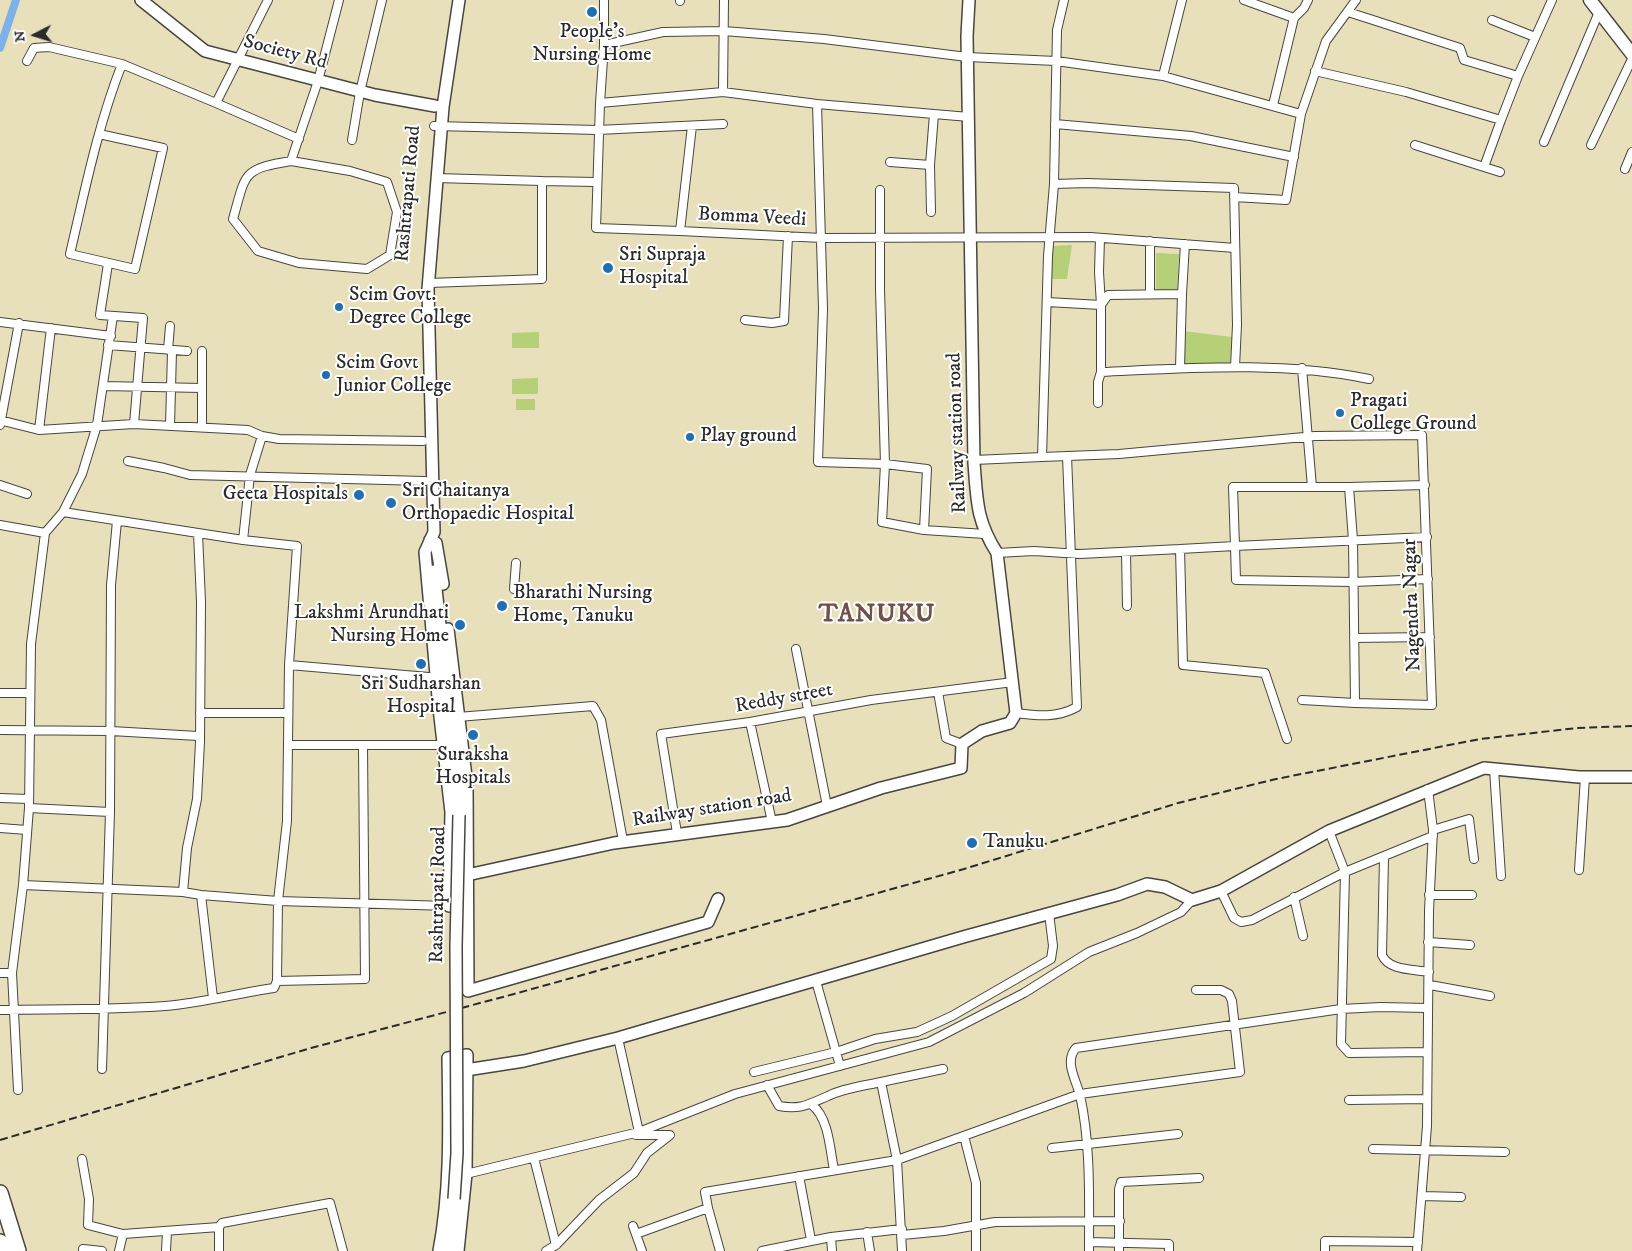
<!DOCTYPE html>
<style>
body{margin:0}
#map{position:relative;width:1632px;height:1251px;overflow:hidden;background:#e8e0bb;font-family:"IM FELL DW Pica",serif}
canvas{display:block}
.north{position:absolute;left:10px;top:10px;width:50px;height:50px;-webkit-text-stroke:4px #fff;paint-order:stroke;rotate:265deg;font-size:14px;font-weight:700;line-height:20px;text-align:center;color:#2b2b2b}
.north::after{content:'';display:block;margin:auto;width:18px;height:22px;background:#2b2b2b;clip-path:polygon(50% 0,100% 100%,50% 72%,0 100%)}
</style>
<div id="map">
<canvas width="1632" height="1251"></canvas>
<div class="north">N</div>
</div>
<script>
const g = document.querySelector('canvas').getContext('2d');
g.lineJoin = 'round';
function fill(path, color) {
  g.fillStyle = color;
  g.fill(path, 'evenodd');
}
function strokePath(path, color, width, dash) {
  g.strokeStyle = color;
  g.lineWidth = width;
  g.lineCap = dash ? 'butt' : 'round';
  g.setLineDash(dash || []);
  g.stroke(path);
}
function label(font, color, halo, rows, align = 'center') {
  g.font = font + ' "IM FELL DW Pica",serif';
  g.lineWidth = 4;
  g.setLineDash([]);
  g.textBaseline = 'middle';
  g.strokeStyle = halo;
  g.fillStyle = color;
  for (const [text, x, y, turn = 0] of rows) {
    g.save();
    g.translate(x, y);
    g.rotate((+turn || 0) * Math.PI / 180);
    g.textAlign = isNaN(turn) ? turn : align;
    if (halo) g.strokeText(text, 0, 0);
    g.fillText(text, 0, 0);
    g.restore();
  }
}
fill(new Path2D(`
 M 1072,245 L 1067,279 L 1051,279 L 1051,246 Z
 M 1156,253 L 1179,254 L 1177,291 L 1156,290 Z
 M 1183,331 L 1232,337 L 1230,364 L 1183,364 Z
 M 539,332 L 539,348 L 512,348 L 512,333 Z
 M 538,378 L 538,394 L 512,394 L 512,379 Z
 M 516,399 L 535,399 L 535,410 L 516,410 Z`), '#b5d076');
strokePath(new Path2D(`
 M 0,48 L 16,0`), '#7cb1ea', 8);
const street = new Path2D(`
 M 1244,0 L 1294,18
 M 680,1 L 680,0
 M 1348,12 L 1460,48 L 1464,60 L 1518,76 L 1552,0
 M 1492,20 L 1535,37
 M 604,45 L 663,32 L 724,31 L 824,39 L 967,57 L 1056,61 L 1163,76 L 1301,114 L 1286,200 L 1234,197
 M 27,61 L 34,48 L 49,47 L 122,64 L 216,103 L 268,0
 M 1315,71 L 1406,92 L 1501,120 L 1484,167 L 1415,145
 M 1163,76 L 1182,0
 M 723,92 L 817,104 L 823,309 L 818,462 L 885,464 L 882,522 L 924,530 L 985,534
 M 216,103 L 299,139
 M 600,103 L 604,45 L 604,0
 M 817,104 L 969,117
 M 1273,105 L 1294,18 L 1304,8 L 1308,0
 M 1301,114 L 1326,41 L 1356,0
 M 1501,120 L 1518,76
 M 1055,124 L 1191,136 L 1294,157
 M 434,126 L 598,130 L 723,124
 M 692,126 L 680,231 L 596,228 L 600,103 L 723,92 L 724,0
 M 99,134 L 163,148 L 135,269 L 70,254 C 85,190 98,125 122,64
 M 352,140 L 360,92 L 382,0
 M 1544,142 L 1599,12
 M 1591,145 L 1632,59
 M 291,161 L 350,171 L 387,182 L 397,212 L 390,255 L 367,269 L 299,263 L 258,251 L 233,219 C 246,173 242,169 291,161 Z
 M 291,161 L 318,81 L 339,0
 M 890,162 L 930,165
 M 1484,167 L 1500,172
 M 1625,169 L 1632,152
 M 436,178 L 542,181
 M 1054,184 L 1087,183 L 1234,188 L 1237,325 L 1235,367
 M 880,190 L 880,289 L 885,464 L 927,469 L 924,530
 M 931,212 L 930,165 L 934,114
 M 680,231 L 822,238 L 1090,237 L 1235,248
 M 1100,238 L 1099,272 L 1101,305
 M 1150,241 L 1150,294
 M 108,264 L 100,315 L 143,318 L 134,424
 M 429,283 L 542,279 L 542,181 L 596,182
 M 1182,294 L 1185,244
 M 1047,302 L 1101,305 L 1101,372 C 1191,368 1280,361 1369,379
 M 1101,305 L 1108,295 L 1182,294 L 1180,368
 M 745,320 L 772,323 L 784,321 L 788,236
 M 0,322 L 111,336
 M 108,345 L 187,351
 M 168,350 L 170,326
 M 202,351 L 202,426
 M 1302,368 L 1312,487
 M 103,386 L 202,388
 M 1098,403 L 1098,382 L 1101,372
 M 0,420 L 39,430 L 134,424 L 248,430 L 262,436 L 279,439 L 423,441
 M 0,425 L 19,323
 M 170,426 L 172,351
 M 39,430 L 51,328
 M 1042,457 L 1119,454 L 1315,436 L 1422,435 L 1432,705 L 1355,703 L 1353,540 L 1349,487
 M 974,460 L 1042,457 L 1048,256 L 1054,184 L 1057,30 L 1064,0
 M 128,461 L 164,468 L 190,475 L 425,481
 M 0,485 L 27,494
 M 1425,485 L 1349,487 L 1233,487 L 1235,546 L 1427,537
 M 63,512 L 243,540 L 297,546 L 289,665 L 440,678
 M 0,525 L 45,533
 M 243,540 L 250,475 L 262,436
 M 1126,552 L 1127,606
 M 997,553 L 1034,551 L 1080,554 L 1180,549
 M 514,589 L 516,563
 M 1354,638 L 1430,637
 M 796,649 L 827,806
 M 938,692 L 946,738 L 962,744
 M 0,693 L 30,693
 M 1302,700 L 1355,703
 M 200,713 L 288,713
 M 1016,713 C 1038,716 1057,718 1077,707 L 1067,456
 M 458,717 L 593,706 L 601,720 L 623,841
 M 750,722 L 772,822
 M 0,730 L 111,731 L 198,736
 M 1287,739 L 1265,673 L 1183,665 L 1180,549 L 1235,546 L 1236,580 L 1353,582 L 1428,579
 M 288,745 L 443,745 L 447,744
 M 1494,769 L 1501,876
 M 0,798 L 29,799
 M 29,808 L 110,812
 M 0,828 L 27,830
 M 1433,830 L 1469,819 L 1474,859
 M 1329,831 L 1345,872 L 1341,1044 L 1349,1053 L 1427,1052
 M 677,833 L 661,734 L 750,722 L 871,700 L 1013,682
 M 1384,857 L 1382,955 C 1389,971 1413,969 1429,972
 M 1579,870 L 1585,777
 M 23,885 L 183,892 L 201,895 L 278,901 L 449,906
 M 1221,891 L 1234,918 L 1241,922 L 1252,920 L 1345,872 L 1433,836
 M 183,892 L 187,848 L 197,799 L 200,742 L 201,602 L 198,533
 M 201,895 L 213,998
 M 1429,895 L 1472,895
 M 1294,897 L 1303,936
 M 1428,942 L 1470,945
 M 0,973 L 12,973 L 23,885 L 29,808 L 31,644 L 45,533 L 63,512 L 82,474 L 97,425 L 113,316
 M 12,973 L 18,1090
 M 277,981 L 365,979 L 363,746
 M 816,981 L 840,1066
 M 1430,985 L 1490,996
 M 0,1010 C 55,1009 110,1010 165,1006 C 202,1003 238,993 274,988 L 277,981 L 278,901 L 287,821 L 289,665
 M 618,1038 L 639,1132
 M 102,1069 L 110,812 L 111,585 L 117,521
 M 943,1069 L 881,1082 L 897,1160 L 1080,1094 L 1240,1072 L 1232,1001 L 1229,994 L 1221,990 L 1196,990
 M 754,1072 L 836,1052 L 875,1039 L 917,1032 L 952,1016 L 1051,959 L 1053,946 L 1049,913
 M 767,1085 L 779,1106 C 801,1110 809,1104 828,1096 C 844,1088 863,1086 881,1082
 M 1349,1100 L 1427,1099
 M 812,1105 C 829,1118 830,1150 834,1170
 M 964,1136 L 976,1183 L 976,1251
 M 1052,1148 L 1178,1134
 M 1373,1149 L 1505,1152
 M 534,1158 L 556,1245
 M 82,1159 L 89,1199 L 88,1225 L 123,1234 L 219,1227 L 222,1223 L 330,1203 L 343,1251
 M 466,1174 L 639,1132 L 735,1094 L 929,1042 L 1024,993 L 1089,952 L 1137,933 L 1181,912 L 1192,900
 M 799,1176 L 811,1240
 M 1422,1196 L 1461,1197
 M 708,1208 L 705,1192 L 897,1160 L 902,1251
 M 633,1226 L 642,1251
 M 867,1232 L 870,1251
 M 636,1234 L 708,1208 L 720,1251
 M 902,1235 L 944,1231 L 995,1222 L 1120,1221
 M 831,1237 L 832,1251
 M 1089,1242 L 1169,1244 L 1169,1251
 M 83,1249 L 102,1251
 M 119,1251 L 123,1234
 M 166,1251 L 167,1232
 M 219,1251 L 219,1227
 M 546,1251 L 556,1245 L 599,1200 L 634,1173 L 647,1153 L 670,1135 L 636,1135
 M 762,1251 L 831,1237 L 902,1229
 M 1089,1251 C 1089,1199 1091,1145 1080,1095 C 1076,1080 1064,1061 1076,1048 L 1341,1009 L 1381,1007 L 1427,1008
 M 1119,1251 L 1119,1189 L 1121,1182 L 1199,1178
 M 1325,1251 L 1325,1241 L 1418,1242
 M 1417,1251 L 1427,1126 L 1429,911 L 1433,830 L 1428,789`);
const secondary = new Path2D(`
 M 141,0 L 205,51 L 375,95 L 435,106
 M 430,540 L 436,543 L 443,584
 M 434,571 L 458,786 L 459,815
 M 448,629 L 467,785 L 468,991 L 708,922 L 718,899
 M 467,875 L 614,843 L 787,820 L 881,788 L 961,768 L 962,744 L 982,731 L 1010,723 L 1016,713 L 997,553 C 976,520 977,500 974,463 L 967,36 L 969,0
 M 449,906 L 451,812 L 439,708 L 425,552 L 434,532 L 428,289 L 443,107 L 459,0
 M 466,1070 L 524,1061 L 618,1038 L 963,937 L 1117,895 L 1147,884 L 1165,887 L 1192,900 L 1221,891 L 1329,831 L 1484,768 L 1579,777 L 1632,777
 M 439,1251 C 451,1188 449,1123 448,1058 L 467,1055 L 466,1174 L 458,1251
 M 448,1251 L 454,1199`);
const primary = new Path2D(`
 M 1590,0 L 1632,54`);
const highway = new Path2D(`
 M 0,1193 L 18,1251
 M 0,1242 L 3,1251`);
strokePath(street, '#474641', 10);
strokePath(secondary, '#474641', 14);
strokePath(primary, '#474641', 15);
strokePath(highway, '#474641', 18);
strokePath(street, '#fff', 8);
strokePath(secondary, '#fff', 11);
strokePath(primary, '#fff', 12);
strokePath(highway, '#fff', 15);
strokePath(new Path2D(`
 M 0,1140 L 311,1048 L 514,994 L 964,869 L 1178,803 L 1276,779 L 1480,739 L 1577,728 L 1632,726`), '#2b2b2b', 2, [8, 4]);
const secondaryBridge = new Path2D(`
 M 454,1199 L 457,1153 L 456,946 L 459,815`);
strokePath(secondaryBridge, '#474641', 14, []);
strokePath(secondaryBridge, '#fff', 11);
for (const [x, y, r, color] of [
 [592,12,6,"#1f6fb2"],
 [608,268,6,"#1f6fb2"],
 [339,307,5,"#1f6fb2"],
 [326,375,5,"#1f6fb2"],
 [1340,413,5,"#1f6fb2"],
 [690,437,5,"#1f6fb2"],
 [359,495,6,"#1f6fb2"],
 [391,503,6,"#1f6fb2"],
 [502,606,6,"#1f6fb2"],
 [460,625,6,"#1f6fb2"],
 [421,664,6,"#1f6fb2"],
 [473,735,6,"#1f6fb2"],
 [972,843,6,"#1f6fb2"]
]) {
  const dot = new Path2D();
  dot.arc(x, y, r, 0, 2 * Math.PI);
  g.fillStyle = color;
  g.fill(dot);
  strokePath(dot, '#fff', 2);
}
label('20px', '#2b2b2b', '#fff', [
 ["People's",592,33,"center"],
 ["Nursing Home",592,56,"center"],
 ["Sri Supraja",619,256],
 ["Hospital",619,279],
 ["Scim Govt.",349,296],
 ["Degree College",349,319],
 ["Scim Govt",336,364],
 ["Junior College",336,387],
 ["Pragati",1350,402],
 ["College Ground",1350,425],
 ["Play ground",700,437],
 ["Sri Chaitanya",402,492],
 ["Orthopaedic Hospital",402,515],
 ["Geeta Hospitals",348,495,"right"],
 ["Bharathi Nursing",513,594],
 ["Home, Tanuku",513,617],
 ["Lakshmi Arundhati",449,614,"right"],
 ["Nursing Home",449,637,"right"],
 ["Sri Sudharshan",421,685,"center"],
 ["Hospital",421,708,"center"],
 ["Suraksha",473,756,"center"],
 ["Hospitals",473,779,"center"],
 ["Tanuku",983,843]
], 'left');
label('20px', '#2b2b2b', '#fff', [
 ["Society Rd",285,53,15],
 ["Rashtrapati Road",409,194,-85],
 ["Bomma Veedi",752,218,3],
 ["Railway station road",958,433,-92],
 ["Nagendra Nagar",1413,605,-92],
 ["Reddy street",784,699,-10],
 ["Railway station road",712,809,-9],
 ["Rashtrapati Road",439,895,-89]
]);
g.letterSpacing = '1px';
label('bold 25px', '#6f5149', '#fff', [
 ["TANUKU",877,616]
]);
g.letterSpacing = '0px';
</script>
